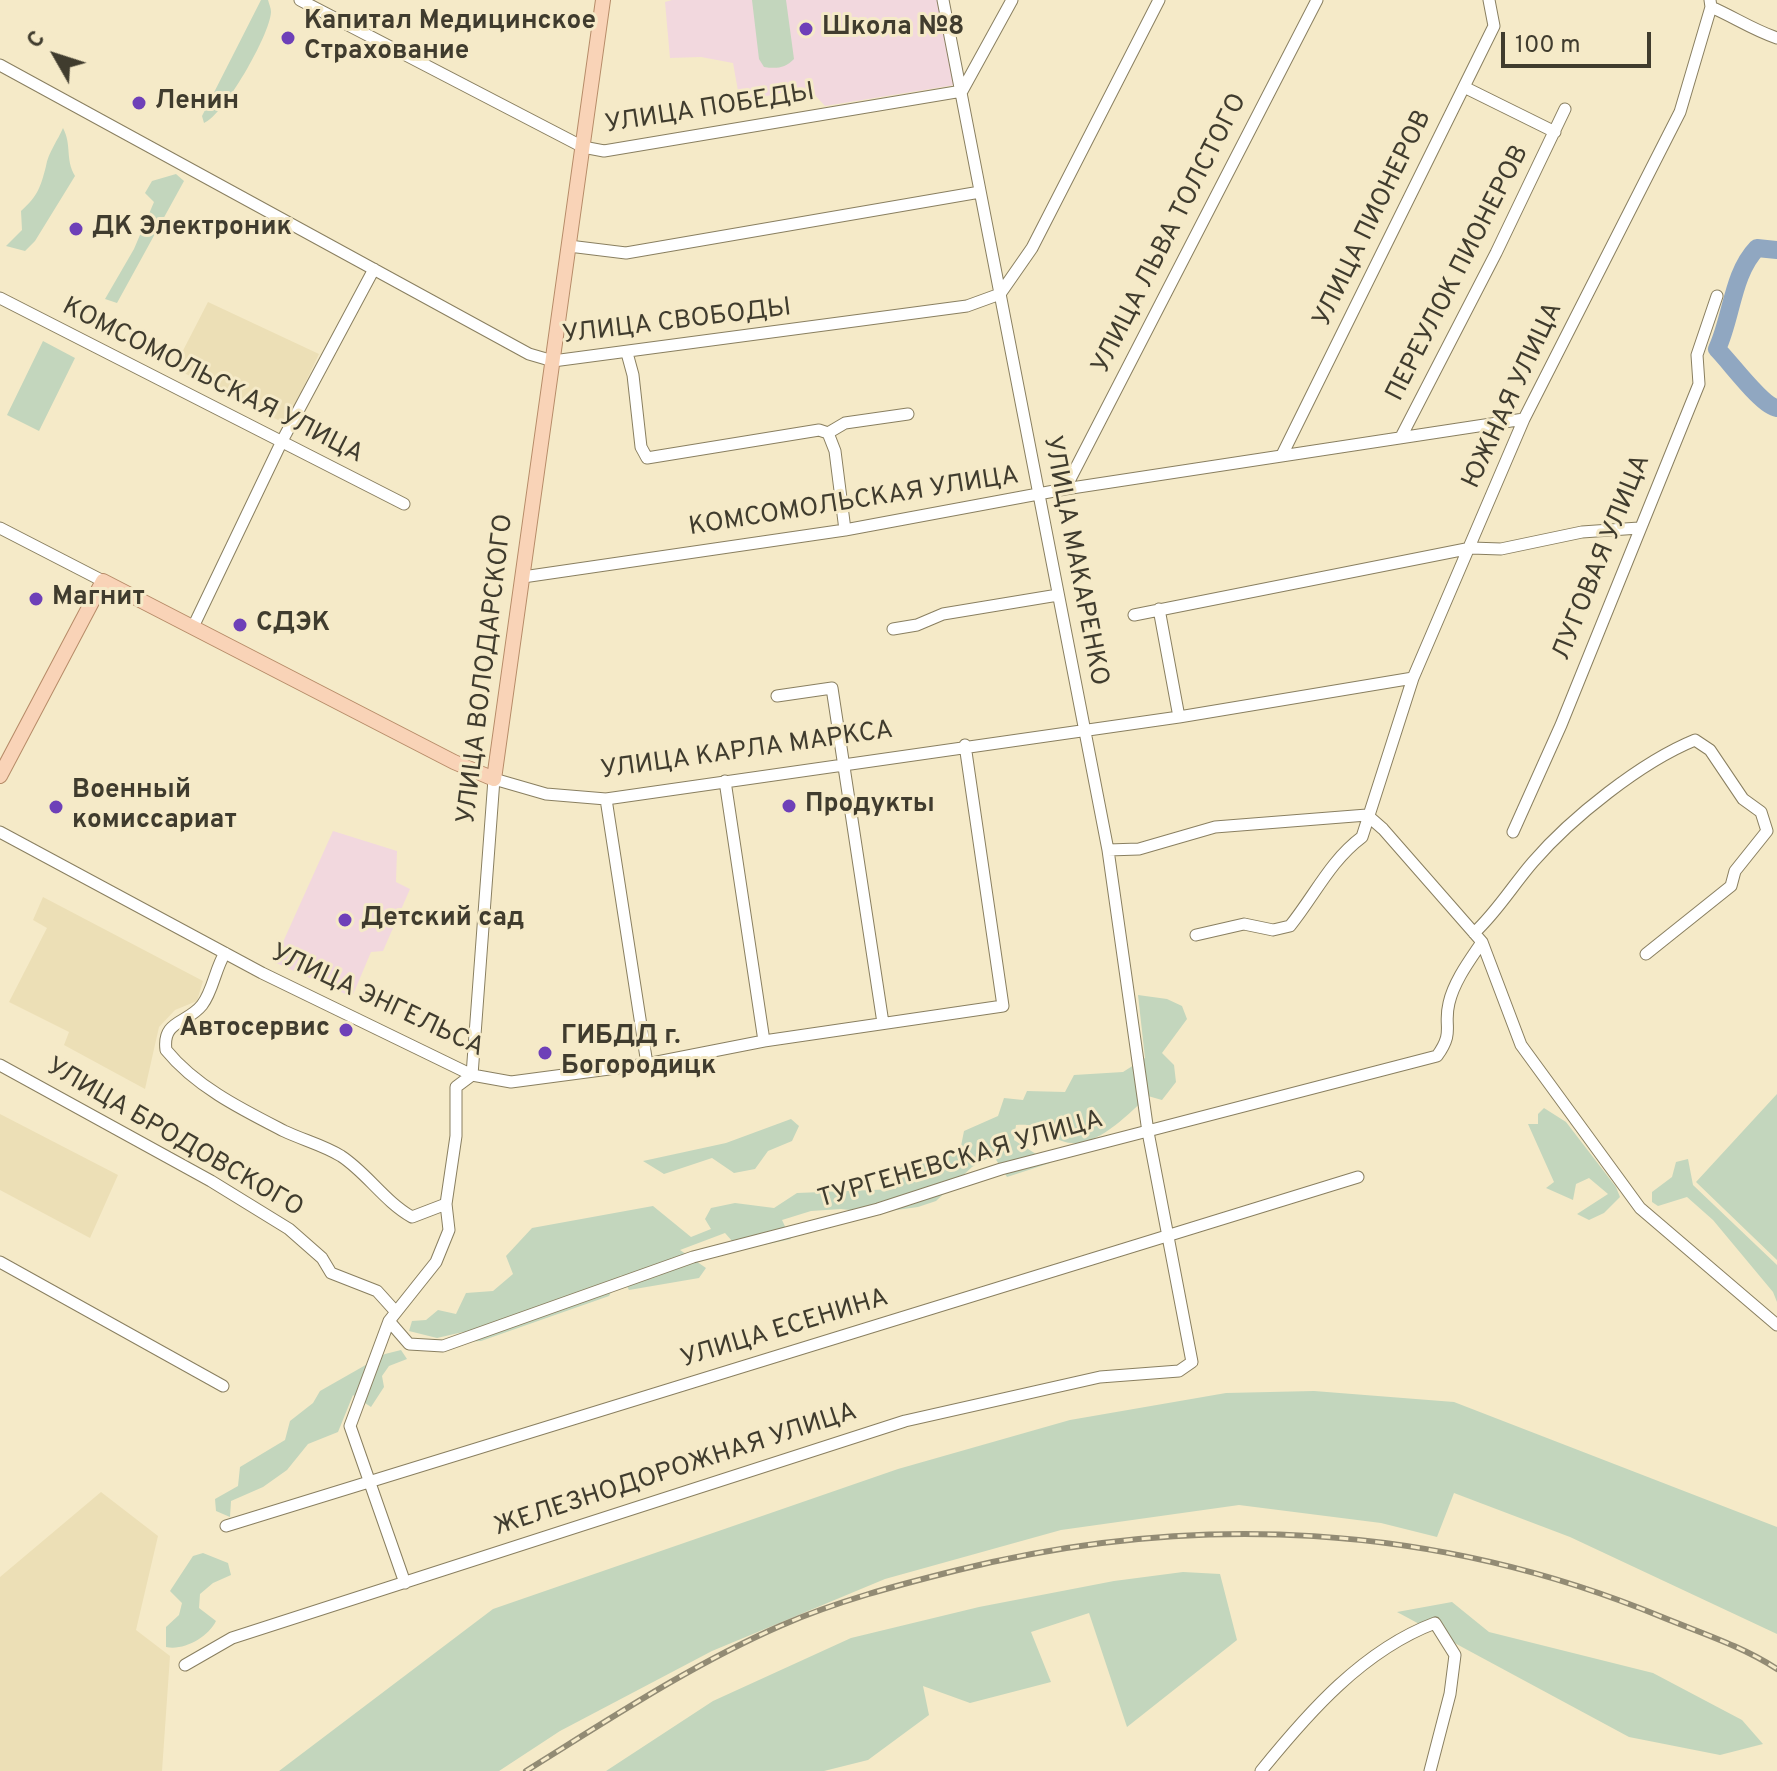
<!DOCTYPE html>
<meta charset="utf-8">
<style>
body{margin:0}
#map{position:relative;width:1777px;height:1771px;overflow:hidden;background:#f5eac8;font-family:Overpass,sans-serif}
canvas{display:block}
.north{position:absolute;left:16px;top:16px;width:80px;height:80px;-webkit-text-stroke:6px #f5eac8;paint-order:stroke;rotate:309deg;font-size:22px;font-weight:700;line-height:32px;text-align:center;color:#403c2e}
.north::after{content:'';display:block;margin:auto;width:28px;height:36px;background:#403c2e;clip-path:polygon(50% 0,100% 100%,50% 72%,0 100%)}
.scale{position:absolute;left:1501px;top:32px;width:150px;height:36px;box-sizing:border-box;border:4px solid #403c2e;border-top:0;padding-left:10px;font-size:24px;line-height:28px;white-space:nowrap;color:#403c2e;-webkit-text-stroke:6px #f5eac8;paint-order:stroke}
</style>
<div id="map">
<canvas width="1777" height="1771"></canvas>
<div class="north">С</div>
<div class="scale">100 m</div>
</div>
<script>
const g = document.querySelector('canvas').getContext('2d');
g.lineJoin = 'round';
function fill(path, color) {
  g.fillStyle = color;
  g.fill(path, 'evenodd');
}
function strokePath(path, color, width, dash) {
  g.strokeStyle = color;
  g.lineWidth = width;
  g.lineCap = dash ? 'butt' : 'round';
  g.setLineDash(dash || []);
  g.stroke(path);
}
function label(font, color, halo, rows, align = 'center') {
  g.font = font + ' Overpass,sans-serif';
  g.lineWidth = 6;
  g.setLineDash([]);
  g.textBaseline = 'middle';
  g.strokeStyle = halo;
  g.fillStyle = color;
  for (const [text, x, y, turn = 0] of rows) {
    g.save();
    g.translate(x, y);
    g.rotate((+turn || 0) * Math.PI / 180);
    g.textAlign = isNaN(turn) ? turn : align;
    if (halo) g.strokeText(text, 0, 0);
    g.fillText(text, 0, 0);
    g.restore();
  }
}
fill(new Path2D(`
 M 208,302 L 319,354 L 286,424 L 174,368 Z
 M 43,897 L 203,981 L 197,1001 L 175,1010 L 159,1027 L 145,1089 L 64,1045 L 69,1032 L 9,1002 L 47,928 L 33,920 Z
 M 0,1114 L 118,1175 L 90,1238 L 0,1190 Z
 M 101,1492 L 158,1536 L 136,1630 L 170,1656 L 162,1771 L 0,1771 L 0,1577 Z`), '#ecdfb6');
fill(new Path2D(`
 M 672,0 L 939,0 L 955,85 L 825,106 L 811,91 L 789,91 L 740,102 L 733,63 L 701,57 L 670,58 L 665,2 Z
 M 333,831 L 397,851 L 396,882 L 410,889 L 383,951 L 371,952 L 352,997 L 274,962 Z`), '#f2d8de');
fill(new Path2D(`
 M 261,0 L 268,0 C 269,4 271,8 271,12 C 270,35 224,115 204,123 L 202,116 Z
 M 752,0 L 786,0 L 794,59 C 785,68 777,69 764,67 L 759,59 Z
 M 63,128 C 72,145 65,159 75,176 L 35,241 L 25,251 L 6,246 L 22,230 L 21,211 C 38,196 41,186 46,166 C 48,153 58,140 63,128 Z
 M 176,174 L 184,181 L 117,303 L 105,299 L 134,249 L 154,202 L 145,193 L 152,181 Z
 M 43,341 L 75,358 L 39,431 L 7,415 Z
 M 1138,995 L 1167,999 L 1182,1006 L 1187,1019 L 1162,1053 L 1174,1065 L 1176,1082 L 1162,1100 L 1148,1096 C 1128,1114 1093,1153 1062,1141 C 1041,1133 1041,1123 1016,1125 L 1014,1140 L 1050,1163 L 1007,1177 L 993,1155 L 972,1167 L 936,1201 L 918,1207 L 875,1213 L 841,1209 L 811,1211 L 782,1220 L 791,1239 L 740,1250 L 725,1233 L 680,1250 L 706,1268 L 699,1278 L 629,1290 L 621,1275 L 609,1296 L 481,1341 L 465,1342 L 463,1332 L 437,1338 L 409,1331 L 412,1321 L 426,1320 L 438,1310 L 456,1314 L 466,1293 L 493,1291 L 513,1274 L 506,1256 L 532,1228 L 653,1206 L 691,1237 L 711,1229 L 705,1219 L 711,1208 L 735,1203 L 774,1208 L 797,1193 L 896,1189 L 893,1174 L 904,1165 L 940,1159 L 961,1146 L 964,1131 L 998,1116 L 1004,1098 L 1023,1100 L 1027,1091 L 1065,1092 L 1074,1075 L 1123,1072 L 1145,1058 Z
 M 1777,1094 L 1777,1260 L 1696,1182 Z
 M 1544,1108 L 1566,1122 L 1616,1187 L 1620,1197 L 1604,1213 L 1589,1220 L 1577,1214 L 1608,1194 L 1589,1178 L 1576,1184 L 1573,1200 L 1546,1188 L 1554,1182 L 1528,1124 L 1538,1124 L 1538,1114 Z
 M 791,1119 L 799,1126 L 792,1141 L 768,1151 L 755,1169 L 734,1173 L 712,1158 L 664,1174 L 643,1161 L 726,1143 Z
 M 1688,1159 L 1693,1185 L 1777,1265 L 1777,1302 L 1773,1292 L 1713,1220 L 1687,1197 L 1658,1206 L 1652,1202 L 1652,1192 L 1672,1177 L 1676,1162 Z
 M 401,1350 L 407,1359 L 389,1366 L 382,1376 L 384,1387 L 371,1407 L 353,1395 L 338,1432 L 308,1444 L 287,1470 L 263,1487 L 231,1501 L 230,1517 L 216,1511 L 215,1499 L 238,1486 L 240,1467 L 285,1440 L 290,1421 L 313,1403 L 320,1391 L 385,1354 Z
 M 1314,1391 L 1454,1402 L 1777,1527 L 1777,1634 L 1570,1537 L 1454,1493 L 1437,1537 L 1381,1523 L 1239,1505 L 1061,1530 L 885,1579 L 712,1651 L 560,1731 L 499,1771 L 279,1771 L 493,1609 L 898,1469 L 1070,1420 L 1226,1393 Z
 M 203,1553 L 228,1563 L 231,1575 L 213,1583 L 200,1594 L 199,1608 L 216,1621 C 208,1637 184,1651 166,1647 L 166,1627 L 179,1615 L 182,1603 L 170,1591 L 193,1556 Z
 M 1183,1572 L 1220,1574 L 1237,1640 L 1127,1727 L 1089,1613 L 1031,1632 L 1051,1682 L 970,1703 L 923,1686 L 929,1715 L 868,1760 L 824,1771 L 606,1771 L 713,1701 L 851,1638 L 979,1607 L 1114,1581 Z
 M 1452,1602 L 1489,1632 L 1653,1673 L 1742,1720 L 1763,1744 L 1720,1755 L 1629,1737 L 1397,1612 Z`), '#c3d6bd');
strokePath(new Path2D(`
 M 1777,250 L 1757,248 C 1732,274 1732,317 1717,349 C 1731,363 1762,406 1777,408`), '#90a7c1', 18);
const minor = new Path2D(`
 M 300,0 L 583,147 L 604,151 L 962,91 L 1012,0
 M 1711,7 C 1734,17 1753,30 1777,38
 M 0,65 L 529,354 L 553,361 L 967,306 L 1000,294 L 1032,248 L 1159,0
 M 1464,87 L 1555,132
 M 569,246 L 626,253 L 980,192
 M 0,298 L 404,504
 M 627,353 L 633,375 L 641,447 L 647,458 L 819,430 L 828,433 L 845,423 L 908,414
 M 828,433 L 835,451 L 845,530
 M 1401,437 L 1496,253 L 1565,109
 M 1282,455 L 1494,26 L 1489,0
 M 1065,489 L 1317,0
 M 0,528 L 103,581
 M 523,577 L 845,530 L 1065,489 L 1524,419
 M 1159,609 L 1179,717
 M 1134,615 L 1471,548 L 1501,549 L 1582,532 L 1639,528
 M 193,627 L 282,441 L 374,269
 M 893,629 L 917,625 L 943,614 L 1058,595
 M 777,696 L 832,688 L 883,1023
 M 725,781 L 764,1041
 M 606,799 L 647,1064
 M 1367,815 L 1383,829 L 1482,942 L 1521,1045 L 1640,1208 L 1777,1325
 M 0,832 L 262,973 L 472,1075 L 511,1082 L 647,1064 L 764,1041 L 1003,1006 L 965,745
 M 1513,832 L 1561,725 L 1699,384 L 1697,355 L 1717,296
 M 1108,850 L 1139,849 L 1215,827 L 1367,815
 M 1474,933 C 1497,912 1513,885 1533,862 C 1571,818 1641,762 1695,740 L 1710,750 L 1743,799 L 1761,812 L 1767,831 L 1735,871 L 1731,886 L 1646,954
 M 1196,935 L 1244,924 L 1273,930 L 1290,926 C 1315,895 1330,861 1362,837 L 1413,678 L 1524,419 L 1680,112 L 1711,7 L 1710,0
 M 225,953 C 215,969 213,991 202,1005 C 187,1024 162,1020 166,1050 C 196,1087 243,1110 284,1131 C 303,1140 323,1145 341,1156 C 367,1173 384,1201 412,1217 L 446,1204
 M 0,1065 L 211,1181 L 289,1229 L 322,1258 L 331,1273 L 377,1291 L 396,1312
 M 0,1262 L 223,1386
 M 389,1321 L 409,1344 L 443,1346 L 693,1257 L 878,1209 L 1001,1169 L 1437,1056 C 1455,1031 1443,1027 1449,1003 C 1454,981 1470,960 1482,942
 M 226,1526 L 1358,1177
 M 405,1583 L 350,1426 L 389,1321 L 436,1262 L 449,1230 L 446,1204 L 456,1136 L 456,1087 L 472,1075 L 494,779 L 546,794 L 606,799 L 1179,717 L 1413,678
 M 185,1665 L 232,1638 L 905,1421 L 1100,1377 L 1179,1371 L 1192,1362 L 1148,1132 L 1108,850 L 943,0
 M 1261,1771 C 1308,1713 1363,1650 1435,1623 L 1455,1655 L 1450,1694 L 1430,1771`);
const major = new Path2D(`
 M 0,776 L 103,581 L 454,762 L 494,779 L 603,0`);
strokePath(minor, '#897f60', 13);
strokePath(major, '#b68b68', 16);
strokePath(minor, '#fff', 11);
strokePath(major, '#f9d3b7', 14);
const rail = new Path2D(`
 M 526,1771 C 608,1720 691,1665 780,1626 C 837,1601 898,1585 958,1570 C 1195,1511 1435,1523 1662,1617 C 1701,1633 1742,1646 1777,1669`);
strokePath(rail, '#928b74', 6);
strokePath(rail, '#f5eac8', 3, [9]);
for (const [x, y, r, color] of [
 [806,29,8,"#6e40b8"],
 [288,38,8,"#6e40b8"],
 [139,103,8,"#6e40b8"],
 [76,229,8,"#6e40b8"],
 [36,599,8,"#6e40b8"],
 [240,625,8,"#6e40b8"],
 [789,806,8,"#6e40b8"],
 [56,807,8,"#6e40b8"],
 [345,920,8,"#6e40b8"],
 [346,1030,8,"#6e40b8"],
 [545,1053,8,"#6e40b8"]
]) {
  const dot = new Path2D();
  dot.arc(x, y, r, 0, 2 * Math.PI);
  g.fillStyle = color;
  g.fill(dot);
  strokePath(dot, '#f5eac8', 3);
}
label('bold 26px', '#403c2e', '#f5eac8', [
 ["Капитал Медицинское",304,23],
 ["Страхование",304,53],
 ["Школа №8",822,29],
 ["Ленин",155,103],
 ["ДК Электроник",92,229],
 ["Магнит",52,599],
 ["СДЭК",256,625],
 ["Военный",72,792],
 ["комиссариат",72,822],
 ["Продукты",805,806],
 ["Детский сад",361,920],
 ["Автосервис",330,1030,"right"],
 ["ГИБДД г.",561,1038],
 ["Богородицк",561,1068]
], 'left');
label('26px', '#403c2e', '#f5eac8', [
 ["УЛИЦА ПОБЕДЫ",710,110,-9],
 ["УЛИЦА ПИОНЕРОВ",1374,219,-64],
 ["УЛИЦА ЛЬВА ТОЛСТОГО",1171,234,-63],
 ["ПЕРЕУЛОК ПИОНЕРОВ",1459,274,-63],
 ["УЛИЦА СВОБОДЫ",677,323,-7],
 ["КОМСОМОЛЬСКАЯ УЛИЦА",212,382,27],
 ["ЮЖНАЯ УЛИЦА",1514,396,-65],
 ["КОМСОМОЛЬСКАЯ УЛИЦА",854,503,-9],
 ["ЛУГОВАЯ УЛИЦА",1603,558,-68],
 ["УЛИЦА МАКАРЕНКО",1074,561,79],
 ["УЛИЦА ВОЛОДАРСКОГО",487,669,-83],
 ["УЛИЦА КАРЛА МАРКСА",747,752,-8],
 ["УЛИЦА ЭНГЕЛЬСА",377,1002,25],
 ["УЛИЦА БРОДОВСКОГО",174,1139,30],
 ["ТУРГЕНЕВСКАЯ УЛИЦА",961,1161,-16],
 ["УЛИЦА ЕСЕНИНА",785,1330,-17],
 ["ЖЕЛЕЗНОДОРОЖНАЯ УЛИЦА",676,1471,-18]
]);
</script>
